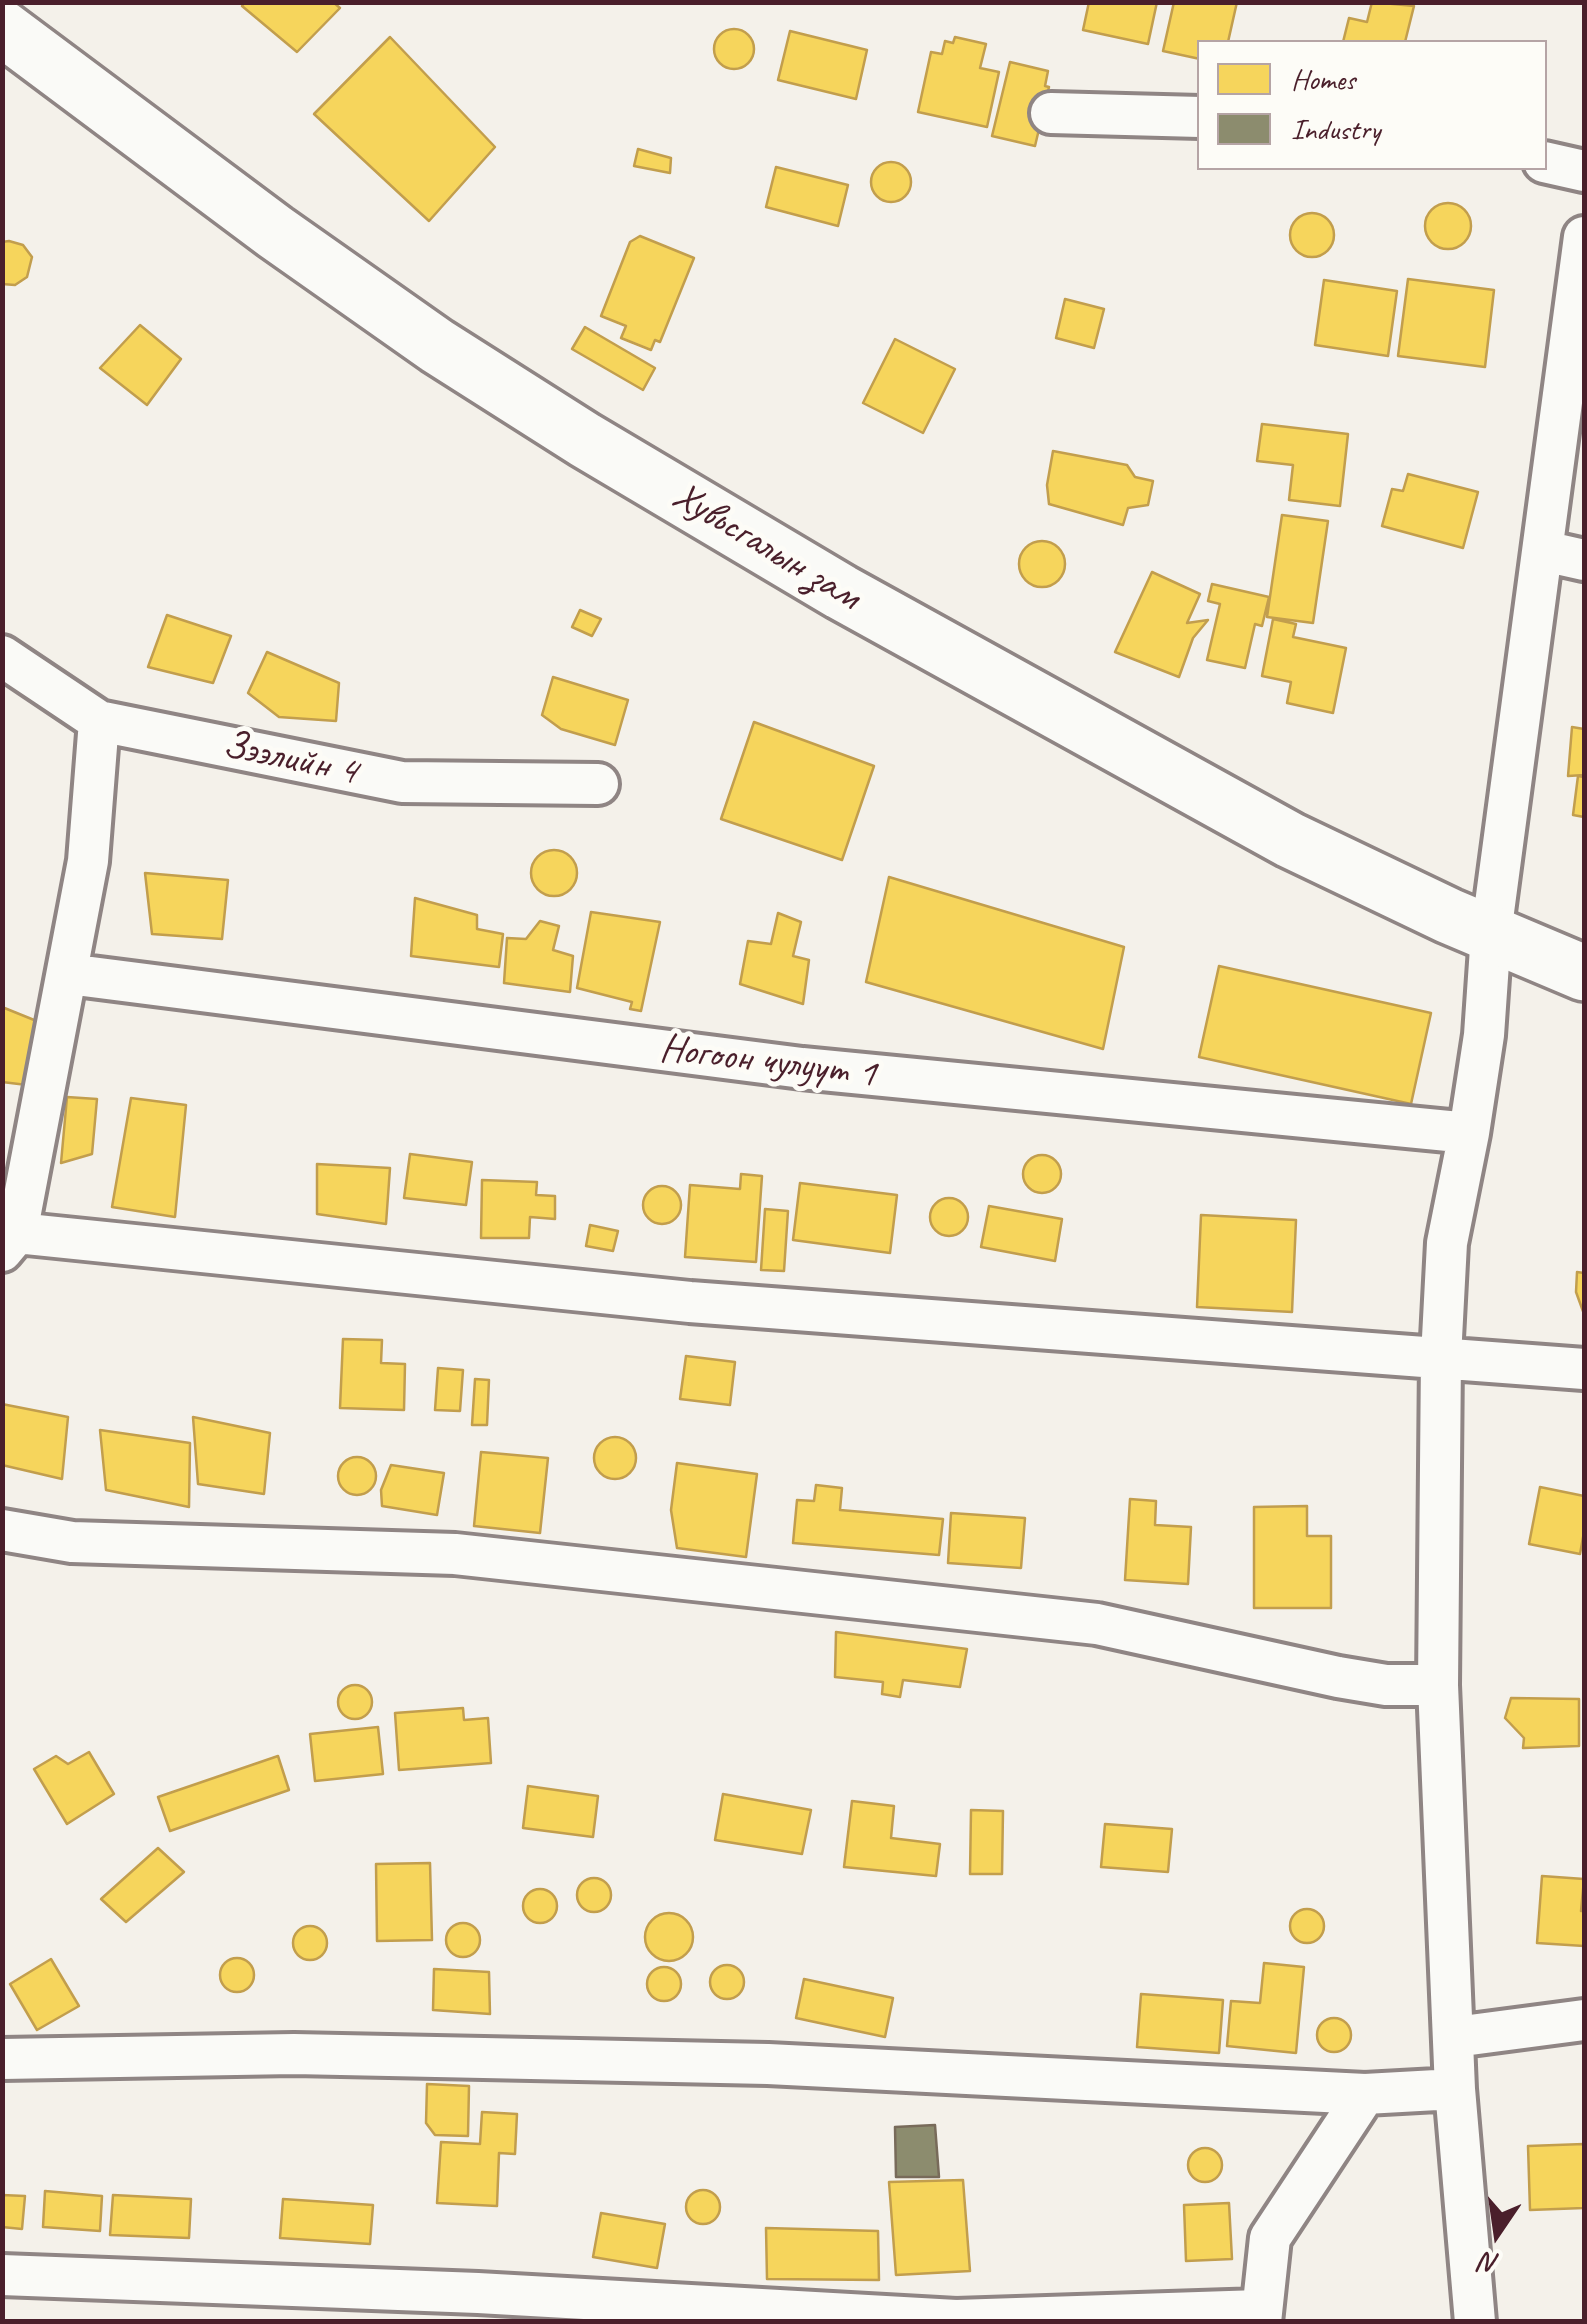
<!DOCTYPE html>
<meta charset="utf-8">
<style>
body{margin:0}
#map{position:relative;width:1587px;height:2324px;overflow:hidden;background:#f4f1ea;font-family:Caveat,sans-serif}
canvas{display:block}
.frame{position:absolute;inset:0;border:5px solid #4a1f2b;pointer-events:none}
.legend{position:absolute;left:1197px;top:40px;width:350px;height:130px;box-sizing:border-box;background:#fdfcf7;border:2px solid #b5a4a5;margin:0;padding:12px 18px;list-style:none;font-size:30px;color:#4a1f2b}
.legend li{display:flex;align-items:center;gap:20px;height:50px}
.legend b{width:50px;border:2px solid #b5a4a5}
.north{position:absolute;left:1447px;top:2184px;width:100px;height:100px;-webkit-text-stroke:8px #fdfcf7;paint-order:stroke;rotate:193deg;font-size:28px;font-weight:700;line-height:40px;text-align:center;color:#4a1f2b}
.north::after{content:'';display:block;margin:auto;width:35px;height:45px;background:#4a1f2b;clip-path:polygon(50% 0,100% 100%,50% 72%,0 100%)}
</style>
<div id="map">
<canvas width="1587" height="2324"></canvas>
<div class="frame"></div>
<ul class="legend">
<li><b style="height:28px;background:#f6d55c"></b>Homes</li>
<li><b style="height:28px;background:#8c8c6e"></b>Industry</li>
</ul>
<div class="north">N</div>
</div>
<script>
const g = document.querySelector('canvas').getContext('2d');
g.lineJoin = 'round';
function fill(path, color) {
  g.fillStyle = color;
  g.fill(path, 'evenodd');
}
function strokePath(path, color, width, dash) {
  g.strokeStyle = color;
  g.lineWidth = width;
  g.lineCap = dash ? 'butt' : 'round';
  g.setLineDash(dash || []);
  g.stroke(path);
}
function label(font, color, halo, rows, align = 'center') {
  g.font = font + ' Caveat,sans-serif';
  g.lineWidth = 10;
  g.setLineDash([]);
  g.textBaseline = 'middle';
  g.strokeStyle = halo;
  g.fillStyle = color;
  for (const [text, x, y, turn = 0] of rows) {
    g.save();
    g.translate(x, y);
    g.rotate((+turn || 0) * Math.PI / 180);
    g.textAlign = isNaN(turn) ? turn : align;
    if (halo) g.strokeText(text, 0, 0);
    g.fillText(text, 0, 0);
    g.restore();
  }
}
const homes = new Path2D(`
 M 245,2 L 333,2 L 340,8 L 297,52 L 242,6 Z
 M 1089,2 L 1157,2 L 1148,44 L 1083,30 Z
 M 1174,2 L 1237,2 L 1228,42 L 1200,42 L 1200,59 L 1163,51 Z
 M 1372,2 L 1414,6 L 1405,42 L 1343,42 L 1349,18 L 1367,22 Z
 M714 49a20 20 0 1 1 40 0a20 20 0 1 1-40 0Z
 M 790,31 L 867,50 L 856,99 L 778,80 Z
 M 390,37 L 495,147 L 429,221 L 314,114 Z
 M 955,37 L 986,44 L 980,68 L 999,72 L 987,127 L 918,112 L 931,52 L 942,54 L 945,41 L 953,43 Z
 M 1010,62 L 1048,71 L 1045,86 L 1049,87 L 1035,146 L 992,136 Z
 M 638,149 L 671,158 L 670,173 L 634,166 Z
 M871 182a20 20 0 1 1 40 0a20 20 0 1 1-40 0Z
 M 776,167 L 848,185 L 838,226 L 766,207 Z
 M1425 226a23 23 0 1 1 46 0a23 23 0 1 1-46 0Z
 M1290 235a22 22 0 1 1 44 0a22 22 0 1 1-44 0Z
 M 640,236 L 694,258 L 660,342 L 655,340 L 651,350 L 621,338 L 626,326 L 601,316 L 630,242 Z
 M 9,241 L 23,245 L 32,257 L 27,277 L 15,285 L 2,284 L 2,242 Z
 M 1408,279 L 1494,290 L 1485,367 L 1398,356 Z
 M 1324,280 L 1397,291 L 1388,356 L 1315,345 Z
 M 1065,299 L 1104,309 L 1094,348 L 1056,338 Z
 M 140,325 L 181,359 L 147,405 L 100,368 Z
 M 585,327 L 655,368 L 643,390 L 572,349 Z
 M 895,339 L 955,369 L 923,433 L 863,403 Z
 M 1262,424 L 1348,434 L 1340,506 L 1289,500 L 1293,465 L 1257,461 Z
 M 1053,451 L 1127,465 L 1135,477 L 1153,481 L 1148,505 L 1128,508 L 1123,525 L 1049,504 L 1047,485 Z
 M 1408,474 L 1478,492 L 1463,548 L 1382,526 L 1392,489 L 1403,491 Z
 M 1282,515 L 1328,521 L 1313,623 L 1267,617 Z
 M1019 564a23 23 0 1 1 46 0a23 23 0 1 1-46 0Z
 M 1152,572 L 1200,594 L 1187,623 L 1208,620 L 1193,638 L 1179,677 L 1115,652 Z
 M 1212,584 L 1269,597 L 1262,626 L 1255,624 L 1245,668 L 1207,660 L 1220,604 L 1208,601 Z
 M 580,610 L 601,619 L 592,636 L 572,627 Z
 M 167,615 L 231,636 L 213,683 L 148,667 Z
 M 1273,619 L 1296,624 L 1293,637 L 1346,648 L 1333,713 L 1287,703 L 1291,682 L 1262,676 Z
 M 267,652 L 339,683 L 336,721 L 279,717 L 248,693 Z
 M 553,677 L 628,700 L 615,745 L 561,729 L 542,715 Z
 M 754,722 L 874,766 L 842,860 L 721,819 Z
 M 1572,727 L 1584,729 L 1584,775 L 1568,776 Z
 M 1578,776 L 1584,777 L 1584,817 L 1573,815 Z
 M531 873a23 23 0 1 1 46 0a23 23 0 1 1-46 0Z
 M 145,873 L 228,880 L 222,939 L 152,934 Z
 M 889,877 L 1124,947 L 1103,1049 L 866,982 Z
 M 415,898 L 477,915 L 477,929 L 503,934 L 499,967 L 411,956 Z
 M 591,912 L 660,922 L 641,1011 L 630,1009 L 632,1002 L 577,988 Z
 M 778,913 L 801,922 L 793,956 L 809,960 L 803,1004 L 740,984 L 748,941 L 771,944 Z
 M 540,921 L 559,926 L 553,950 L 573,956 L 570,992 L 504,983 L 507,938 L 526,939 Z
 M 1219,966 L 1431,1013 L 1411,1104 L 1199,1057 Z
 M 2,1007 L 44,1024 L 27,1085 L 2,1082 Z
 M 67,1097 L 97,1099 L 92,1154 L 61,1163 Z
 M 131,1098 L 186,1105 L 175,1217 L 112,1207 Z
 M 410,1154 L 472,1162 L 466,1205 L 404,1198 Z
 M1023 1174a19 19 0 1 1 38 0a19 19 0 1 1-38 0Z
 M 317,1164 L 390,1168 L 386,1224 L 317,1214 Z
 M 741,1174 L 762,1176 L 756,1262 L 685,1257 L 690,1185 L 740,1189 Z
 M 482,1180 L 537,1182 L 536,1195 L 555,1196 L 555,1219 L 530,1217 L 529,1238 L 481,1238 Z
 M 800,1183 L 897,1195 L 890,1253 L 793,1240 Z
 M643 1205a19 19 0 1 1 38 0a19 19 0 1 1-38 0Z
 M930 1217a19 19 0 1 1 38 0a19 19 0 1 1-38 0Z
 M 989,1206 L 1062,1219 L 1055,1261 L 981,1247 Z
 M 765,1209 L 788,1211 L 784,1271 L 761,1270 Z
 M 1201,1215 L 1296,1220 L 1292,1312 L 1197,1307 Z
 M 590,1225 L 618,1231 L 613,1251 L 586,1246 Z
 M 1577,1272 L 1584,1273 L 1584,1314 L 1576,1292 Z
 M 343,1339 L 382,1340 L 381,1363 L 405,1364 L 404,1410 L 340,1408 Z
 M 686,1356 L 735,1362 L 730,1405 L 680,1399 Z
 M 438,1368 L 463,1370 L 460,1411 L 435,1410 Z
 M 475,1379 L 489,1380 L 487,1425 L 472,1425 Z
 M 2,1404 L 68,1417 L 62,1479 L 2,1465 Z
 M 193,1417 L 270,1433 L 264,1494 L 198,1484 Z
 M 100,1430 L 190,1443 L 189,1507 L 106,1490 Z
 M594 1458a21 21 0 1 1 42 0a21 21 0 1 1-42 0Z
 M 481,1452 L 548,1458 L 540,1533 L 474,1526 Z
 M338 1476a19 19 0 1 1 38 0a19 19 0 1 1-38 0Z
 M 677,1463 L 757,1474 L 746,1557 L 677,1548 L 671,1510 Z
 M 391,1465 L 444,1473 L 437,1515 L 382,1506 L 381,1490 Z
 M 816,1485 L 842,1488 L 840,1510 L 943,1519 L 939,1555 L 793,1543 L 797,1500 L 814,1501 Z
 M 1540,1487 L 1584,1496 L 1584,1532 L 1580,1554 L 1529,1544 Z
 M 1130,1499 L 1156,1501 L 1155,1525 L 1191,1527 L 1188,1584 L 1125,1580 Z
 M 1307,1506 L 1307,1536 L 1331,1536 L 1331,1608 L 1254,1608 L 1254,1507 Z
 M 951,1513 L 1025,1518 L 1021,1568 L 948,1563 Z
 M 836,1632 L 967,1649 L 960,1687 L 903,1680 L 900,1697 L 882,1694 L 883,1682 L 835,1677 Z
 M338 1702a17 17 0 1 1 34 0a17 17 0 1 1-34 0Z
 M 1511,1698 L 1579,1699 L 1579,1746 L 1523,1748 L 1524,1738 L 1505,1718 Z
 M 463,1708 L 464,1720 L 488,1718 L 491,1763 L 399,1770 L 395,1713 Z
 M 378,1727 L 383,1774 L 315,1781 L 310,1734 Z
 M 89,1752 L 114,1794 L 67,1824 L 34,1769 L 56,1756 L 68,1764 Z
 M 278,1756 L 289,1790 L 170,1831 L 158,1797 Z
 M 528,1786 L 598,1796 L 593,1837 L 523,1828 Z
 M 723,1794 L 811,1810 L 802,1854 L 715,1840 Z
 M 852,1801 L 894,1806 L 891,1838 L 940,1844 L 936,1876 L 844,1867 Z
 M 971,1810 L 1003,1811 L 1002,1874 L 970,1874 Z
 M 1105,1824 L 1172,1829 L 1168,1872 L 1101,1867 Z
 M 158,1848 L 184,1872 L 126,1922 L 101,1899 Z
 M 430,1863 L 432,1940 L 377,1941 L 376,1864 Z
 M 1542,1876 L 1584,1879 L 1581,1911 L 1584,1911 L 1584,1946 L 1537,1943 Z
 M577 1895a17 17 0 1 1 34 0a17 17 0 1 1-34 0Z
 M523 1906a17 17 0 1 1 34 0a17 17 0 1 1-34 0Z
 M1290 1926a17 17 0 1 1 34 0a17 17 0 1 1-34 0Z
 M645 1937a24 24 0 1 1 48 0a24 24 0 1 1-48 0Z
 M446 1940a17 17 0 1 1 34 0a17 17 0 1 1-34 0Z
 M293 1943a17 17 0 1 1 34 0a17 17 0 1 1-34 0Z
 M220 1975a17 17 0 1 1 34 0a17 17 0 1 1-34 0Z
 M 51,1959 L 79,2006 L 37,2030 L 10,1984 Z
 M 1264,1963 L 1304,1967 L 1296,2053 L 1227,2046 L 1231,2001 L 1260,2003 Z
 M710 1982a17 17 0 1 1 34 0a17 17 0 1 1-34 0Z
 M647 1984a17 17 0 1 1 34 0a17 17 0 1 1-34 0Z
 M 434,1969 L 489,1972 L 490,2014 L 433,2010 Z
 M 804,1979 L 893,1998 L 885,2037 L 796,2018 Z
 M 1141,1994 L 1223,2000 L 1219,2053 L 1137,2047 Z
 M1317 2035a17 17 0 1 1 34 0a17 17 0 1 1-34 0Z
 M 427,2084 L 469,2086 L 468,2136 L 435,2135 L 426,2123 Z
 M 482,2112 L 517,2114 L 515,2154 L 499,2153 L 497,2206 L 437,2203 L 441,2142 L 480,2144 Z
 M 1584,2144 L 1584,2208 L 1530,2210 L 1528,2146 Z
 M1188 2165a17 17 0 1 1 34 0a17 17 0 1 1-34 0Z
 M 963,2180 L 970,2271 L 896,2275 L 889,2182 Z
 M686 2207a17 17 0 1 1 34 0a17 17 0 1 1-34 0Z
 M 45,2191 L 102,2196 L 100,2231 L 43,2227 Z
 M 2,2195 L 25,2196 L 22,2229 L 2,2227 Z
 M 113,2195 L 191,2199 L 189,2238 L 110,2235 Z
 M 283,2199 L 373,2205 L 370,2244 L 280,2238 Z
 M 1229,2203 L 1232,2259 L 1186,2261 L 1184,2205 Z
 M 601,2213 L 665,2224 L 657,2268 L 593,2257 Z
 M 766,2228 L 878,2231 L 879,2280 L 767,2279 Z`);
fill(homes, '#f6d55c');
strokePath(homes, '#c29e4d', 2.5);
const industry = new Path2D(`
 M 935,2125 L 939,2177 L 896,2177 L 895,2127 Z`);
fill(industry, '#8c8c6e');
strokePath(industry, '#786b5a', 2.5);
const minor = new Path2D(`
 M 1051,113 L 1200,117
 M 1544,162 L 1584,171
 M 1544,551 L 1584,560
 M 2,656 L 99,721 L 402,782 L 598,784
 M 68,974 L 802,1068 L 1469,1133
 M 17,1233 L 690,1302 L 1584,1369
 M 2,1251 L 17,1233 L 88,861 L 99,721
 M 2,1530 L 72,1542 L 455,1554 L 1097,1624 L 1338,1677 L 1386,1685 L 1438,1685
 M 1455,2037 L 1584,2020
 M 2,2059 L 294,2054 L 768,2064 L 1365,2094
 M 1455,2089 L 1475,2322
 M 2,2275 L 478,2293 L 956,2320 L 1260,2310
 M 1261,2322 L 1270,2238 L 1365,2094 L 1455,2089 L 1438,1685 L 1441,1357 L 1447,1243 L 1469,1133 L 1484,1035 L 1491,934 L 1584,237`);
const secondary = new Path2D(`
 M 2,28 L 275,232 L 437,346 L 585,440 L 841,592 L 1290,840 L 1449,916 L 1584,973`);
strokePath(minor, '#8f8584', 48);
strokePath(secondary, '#8f8584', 62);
strokePath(minor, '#fafaf7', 40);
strokePath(secondary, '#fafaf7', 55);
label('40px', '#4a1f2b', '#fdfcf7', [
 ["Хувьсгалын зам",766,547,31],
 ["Зээлийн 4",290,759,12],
 ["Ногоон чулуут 1",768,1062,7]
]);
</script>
